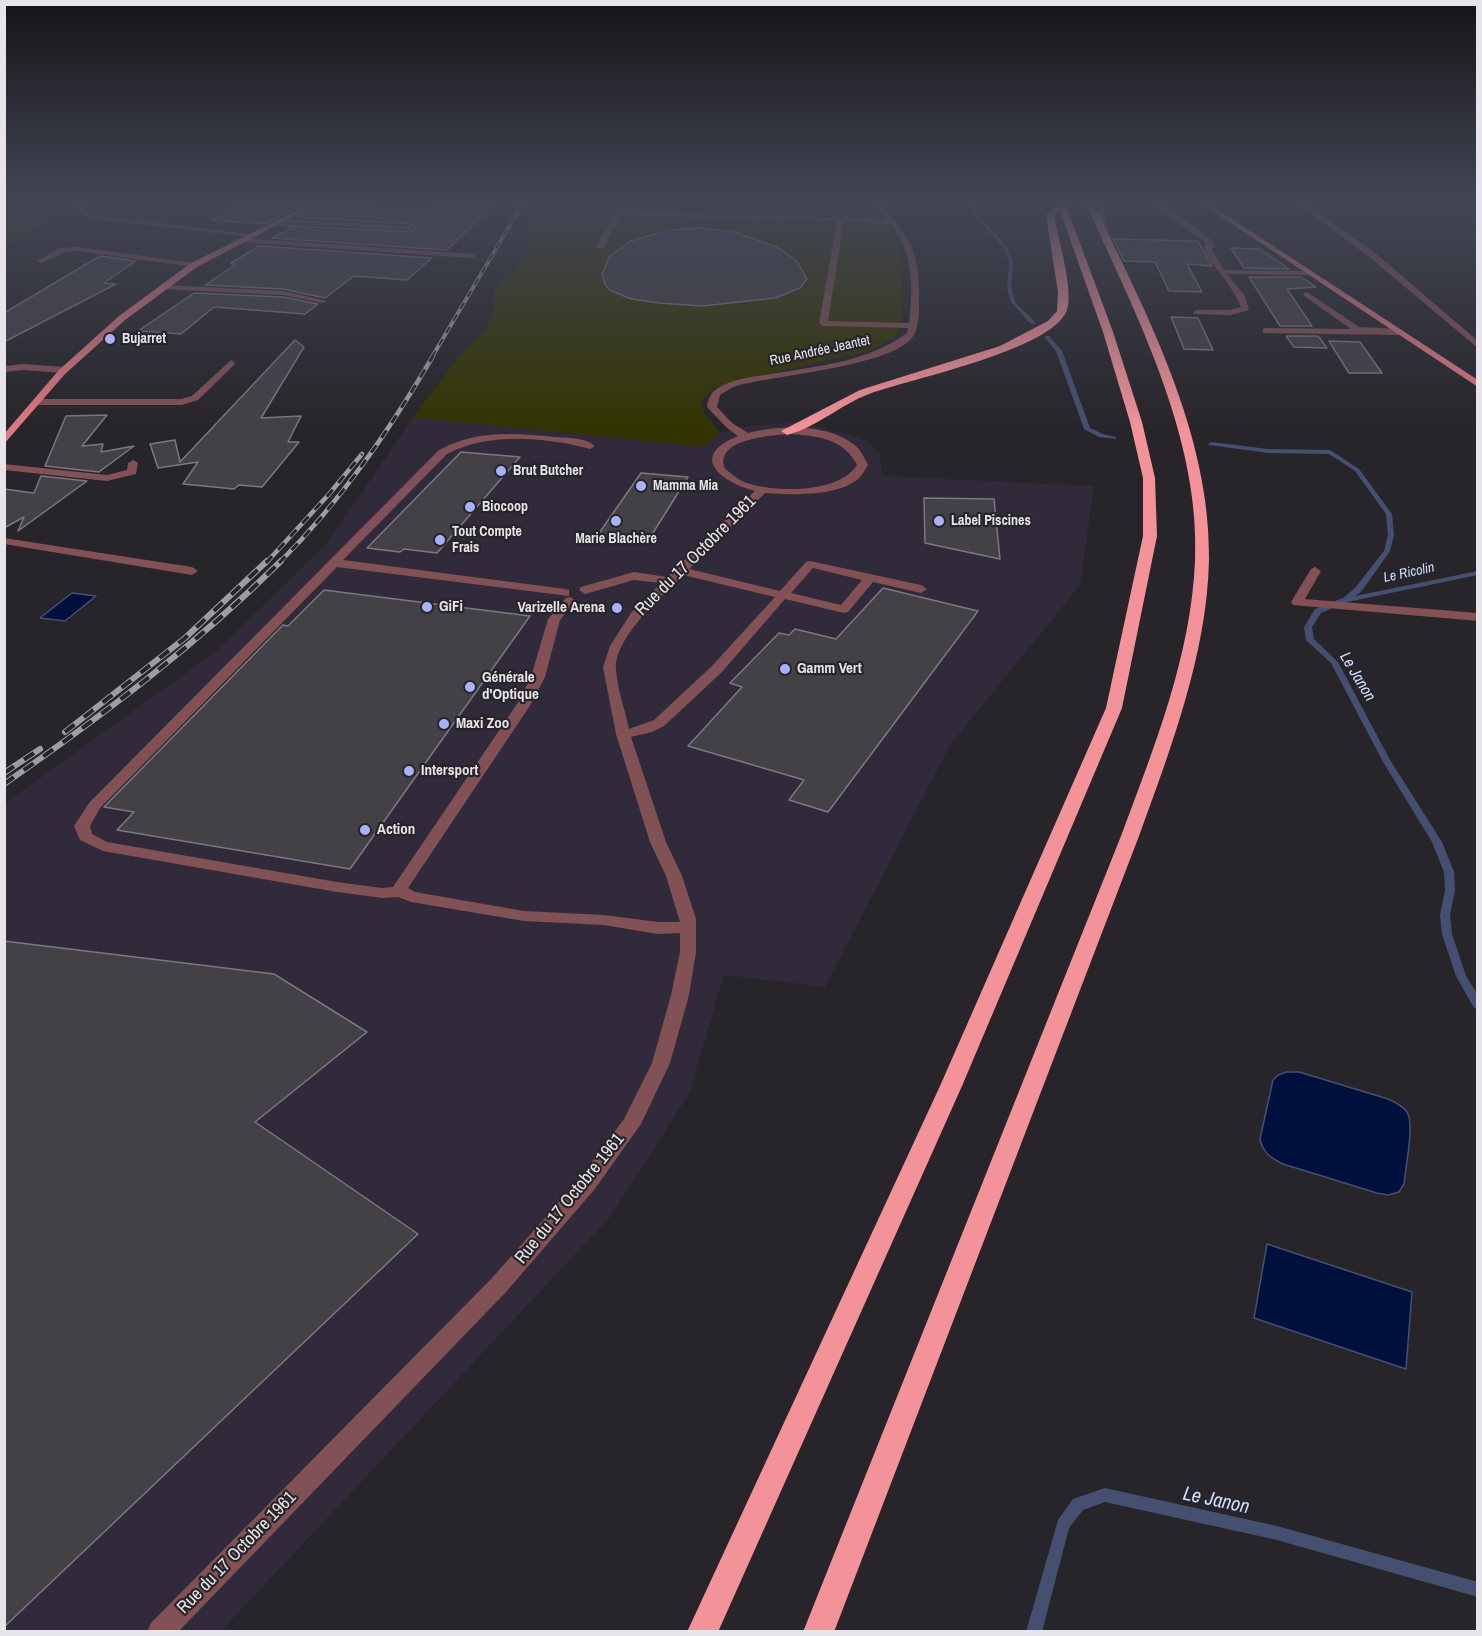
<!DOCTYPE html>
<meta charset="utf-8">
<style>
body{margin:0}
#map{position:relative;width:1482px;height:1636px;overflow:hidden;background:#28252a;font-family:"Archivo Narrow",sans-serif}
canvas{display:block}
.frame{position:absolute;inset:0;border:6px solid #e7e5e9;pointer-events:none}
</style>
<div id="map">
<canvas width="1482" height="1636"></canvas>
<div class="frame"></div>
</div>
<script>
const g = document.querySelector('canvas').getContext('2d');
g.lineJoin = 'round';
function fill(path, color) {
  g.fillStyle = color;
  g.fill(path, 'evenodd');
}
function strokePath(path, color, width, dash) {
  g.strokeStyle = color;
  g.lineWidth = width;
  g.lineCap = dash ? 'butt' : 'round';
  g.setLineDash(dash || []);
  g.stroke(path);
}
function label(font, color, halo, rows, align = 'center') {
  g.font = font + ' "Archivo Narrow",sans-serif';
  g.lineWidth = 4.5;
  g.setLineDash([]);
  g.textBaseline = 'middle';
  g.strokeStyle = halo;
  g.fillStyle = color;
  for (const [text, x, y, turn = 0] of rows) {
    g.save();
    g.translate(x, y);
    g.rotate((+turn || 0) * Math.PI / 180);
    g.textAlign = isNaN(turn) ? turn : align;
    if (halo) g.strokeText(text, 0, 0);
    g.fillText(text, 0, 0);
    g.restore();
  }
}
fill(new Path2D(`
 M 413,417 L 704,447 L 720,433 L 748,426 L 796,422 L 846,434 L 869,442 L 880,454 L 882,476 L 1094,486 L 1080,585 L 950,745 L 825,987 L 724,975 L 689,1094 L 610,1217 L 221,1631 L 5,1631 L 4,804 L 218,650 L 329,541 Z`), '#312a3a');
fill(new Path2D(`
 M 537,200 L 866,200 L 888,223 L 900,246 L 903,314 L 896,336 L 871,350 L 730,383 L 713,389 L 701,403 L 704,413 L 720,433 L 704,447 L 413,417 L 457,359 L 487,328 L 495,308 L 494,289 L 532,253 L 520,240 Z
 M 1307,200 L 1477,200 L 1477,209 L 1314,206 Z
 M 5,210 L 56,215 L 5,247 Z`), '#333400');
const water = new Path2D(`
 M 72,593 L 96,596 L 65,621 L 40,618 Z
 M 1287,1072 L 1299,1072 L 1388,1099 C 1395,1102 1403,1106 1407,1112 C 1415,1124 1405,1168 1404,1184 L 1399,1192 L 1388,1195 L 1377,1193 L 1283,1164 C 1271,1158 1263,1153 1260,1139 L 1273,1080 L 1278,1075 Z
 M 1267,1244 L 1412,1292 L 1406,1369 L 1254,1318 Z`);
fill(water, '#00103c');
strokePath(water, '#455070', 1.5);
fill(new Path2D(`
 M 964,200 L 968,200 L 979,216 L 1008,248 L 1013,262 L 1011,288 L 1015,302 L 1035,322 L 1035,324 L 1031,324 L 1011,302 L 1007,288 L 1009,262 L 1004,248 L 976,218 Z
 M 1045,336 L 1049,336 L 1062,351 L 1090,428 L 1103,434 L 1116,437 L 1116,439 L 1099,437 L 1084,429 L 1056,351 L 1045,338 Z
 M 1211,442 L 1268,449 L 1330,450 L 1359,469 L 1392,514 L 1394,535 L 1390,551 L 1361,592 L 1355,596 L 1478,571 L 1478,575 L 1347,602 L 1321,613 L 1312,627 L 1314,639 L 1338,662 L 1390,760 L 1442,842 L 1454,872 L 1455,891 L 1450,915 L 1452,934 L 1466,976 L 1478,995 L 1478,1009 L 1474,1008 L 1456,976 L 1442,934 L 1440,915 L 1445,891 L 1444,872 L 1432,842 L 1382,760 L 1331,663 L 1306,640 L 1304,627 L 1315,609 L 1343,598 L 1355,588 L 1384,551 L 1388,535 L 1386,514 L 1355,471 L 1329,454 L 1268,453 L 1209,445 L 1208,444 Z
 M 1105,1488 L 1277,1526 L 1478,1582 L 1478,1597 L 1277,1540 L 1105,1502 L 1083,1510 L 1069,1528 L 1042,1632 L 1026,1632 L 1058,1520 L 1073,1499 Z`), '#455070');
const building = new Path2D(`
 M 308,200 L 300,204 L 304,204 L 264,224 L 211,220 L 235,208 L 235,201 Z
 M 440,203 L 492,206 L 447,250 L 272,238 L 294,227 L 281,225 L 410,232 L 416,229 L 410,224 L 296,217 L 320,205 L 431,211 Z
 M 702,228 L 734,232 L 777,247 L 797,261 L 807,279 L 800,288 L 775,298 L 702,306 L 659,303 L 631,299 L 610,290 L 605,284 L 602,274 L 610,256 L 631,241 L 669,230 Z
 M 1113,239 L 1198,241 L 1212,266 L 1187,264 L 1202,292 L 1169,291 L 1155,262 L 1124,261 Z
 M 259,246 L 432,258 L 407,280 L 354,276 L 325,298 L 283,289 L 205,285 L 235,265 L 231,263 Z
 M 1231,248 L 1260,249 L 1289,269 L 1244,268 Z
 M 100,256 L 136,261 L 104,283 L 116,284 L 4,342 L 4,313 Z
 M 1249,277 L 1301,277 L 1316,287 L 1287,289 L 1312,326 L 1280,326 Z
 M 194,293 L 283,297 L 318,304 L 305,314 L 214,307 L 181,334 L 138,331 Z
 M 1171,317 L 1198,318 L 1213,350 L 1184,349 Z
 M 1286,336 L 1318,336 L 1327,348 L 1294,347 Z
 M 295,340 L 304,347 L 261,418 L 301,416 L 288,442 L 299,442 L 262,487 L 239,485 L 234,489 L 183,484 L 198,462 L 158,468 L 150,444 L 175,440 L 180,462 Z
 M 1329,341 L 1360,342 L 1382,373 L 1349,373 Z
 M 107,415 L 82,446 L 103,444 L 101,452 L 134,446 L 99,472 L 45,466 L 66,416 Z
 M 461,452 L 520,457 L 437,553 L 404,549 L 400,552 L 367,548 Z
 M 641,473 L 688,477 L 646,544 L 595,539 Z
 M 41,476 L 87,481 L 18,531 L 24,517 L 4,528 L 4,489 L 34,493 Z
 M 924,498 L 994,499 L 1000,559 L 925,543 Z
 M 883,588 L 978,611 L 828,812 L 789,800 L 804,780 L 688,746 L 742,687 L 730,683 L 779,633 L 789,635 L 795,629 L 836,639 Z
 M 324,590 L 530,616 L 350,869 L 117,830 L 134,812 L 104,807 L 283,625 L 288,626 Z
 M 4,941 L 274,974 L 367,1032 L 255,1122 L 418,1234 L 4,1627 Z`);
fill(building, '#434046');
strokePath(building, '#7c787f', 1.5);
fill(new Path2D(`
 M 76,200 L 82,200 L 82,207 L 93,215 L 258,235 L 254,237 L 91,219 L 77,209 Z
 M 368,200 L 426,200 L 423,202 L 371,202 Z
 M 870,200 L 876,200 C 905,230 919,248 919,292 C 919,304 920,322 915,333 C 901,367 768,375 733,387 L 720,395 L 717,407 L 732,423 L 748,433 C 781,425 831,423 858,448 C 862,453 865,459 868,465 C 865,469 863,474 860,477 C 841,497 790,495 765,493 L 689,569 L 780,591 L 806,562 L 810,561 L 921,585 L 927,589 L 921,593 L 873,582 L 848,612 L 844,613 L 785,599 L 722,672 L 664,726 L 652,732 L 631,737 L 666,842 L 682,876 L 696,919 L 696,952 L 689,995 L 670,1063 L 641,1124 L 594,1190 L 506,1292 L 178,1632 L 147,1632 L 151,1623 L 492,1278 L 580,1178 L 624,1119 L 652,1063 L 671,995 L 680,952 L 680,933 L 658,934 L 604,925 L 524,921 L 411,902 L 398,897 L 382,898 L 337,892 L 103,851 L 80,840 L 74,826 L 89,803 L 439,450 C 477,430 513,433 554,437 C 567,438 585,437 595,446 L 590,449 C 546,437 488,432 447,454 L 343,560 L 565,589 L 569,590 L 569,596 L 337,567 L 100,808 L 90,826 L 92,834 L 107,842 L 337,882 L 382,888 L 393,887 L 517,704 L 531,677 L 548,619 L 566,598 L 570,597 L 576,601 L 560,620 L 545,677 L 531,704 L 408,888 L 415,892 L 524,911 L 604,915 L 658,922 L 680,922 L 666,876 L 650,842 L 616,734 L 603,667 L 610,646 L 631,613 L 661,583 L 634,580 L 585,594 L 579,590 L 581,587 L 634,572 L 667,577 L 755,491 C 722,482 687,457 738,436 L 726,427 L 707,407 C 708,399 711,392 718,388 C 734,378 754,377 771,374 C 818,366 868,362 907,333 L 908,328 L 823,326 L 819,323 L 837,221 L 620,215 L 603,249 L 596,247 L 615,213 L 618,211 L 887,220 ZM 844,221 L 891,224 C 914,252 913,289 909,323 L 828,321 ZM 787,434 C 814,435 844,438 857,465 C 839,494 773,493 744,482 C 737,479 731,473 725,469 C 714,439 769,436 787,434 ZM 813,568 L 862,580 L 841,605 L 791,593 ZM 683,575 L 775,597 L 712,666 L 654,720 L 629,729 C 625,710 617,688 616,669 C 614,638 662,596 683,575 Z
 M 1096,200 L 1102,200 L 1112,247 L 1105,245 Z
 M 1148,200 L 1152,200 C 1173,213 1198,224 1214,244 L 1212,250 L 1224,270 L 1308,271 L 1312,273 L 1308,275 L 1227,274 L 1245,296 L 1249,310 L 1231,315 L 1194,314 L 1193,312 L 1197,310 L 1230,310 L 1241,307 C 1234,288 1215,269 1204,250 L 1206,244 L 1203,240 L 1148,202 Z
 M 1293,200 L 1300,200 L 1374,252 L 1478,341 L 1478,348 L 1368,256 Z
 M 283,219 L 410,226 L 414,228 L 410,230 L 280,223 Z
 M 242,238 L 472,254 L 476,256 L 472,258 L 239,242 Z
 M 1476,238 L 1478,238 L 1478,242 L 1472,240 Z
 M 78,247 L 194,263 L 198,265 L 194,267 L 78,251 L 65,252 L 41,263 L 37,261 L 60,248 Z
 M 164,285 L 283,291 L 327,301 L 323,303 L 283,295 L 161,289 L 161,285 Z
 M 1307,292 L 1359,327 L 1398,329 L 1402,332 L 1398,335 L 1263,333 L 1263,329 L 1266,328 L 1351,329 L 1304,296 L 1303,294 Z
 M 231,360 L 235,363 L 234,365 L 198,400 L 182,405 L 38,405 L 33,402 L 38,399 L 181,399 L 192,396 Z
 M 23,364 L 64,367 L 69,370 L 64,373 L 23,370 L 4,372 L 4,366 Z
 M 133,460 L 138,463 L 136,474 L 107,481 L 4,470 L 4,464 L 107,475 L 127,470 L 128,463 Z
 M 4,538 L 192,567 L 198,571 L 192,575 L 4,544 Z
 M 1315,567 L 1321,571 L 1305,599 L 1478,613 L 1478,621 L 1293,605 L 1291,602 L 1311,569 Z`), '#825155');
fill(new Path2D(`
 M 318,200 L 325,200 L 197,267 L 125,320 L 65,374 L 4,444 L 4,434 L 59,370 L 119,316 L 191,263 Z
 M 1196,200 L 1203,200 L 1478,380 L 1478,387 Z`), '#de7882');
fill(new Path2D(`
 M 1056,200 L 1064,200 L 1113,332 L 1142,422 L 1155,478 L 1157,536 L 1122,708 L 962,1086 L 718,1632 L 687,1632 L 940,1086 L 1106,708 L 1143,536 L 1143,478 L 1130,422 L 1103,332 L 1060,211 L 1054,216 C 1058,237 1074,291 1067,310 C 1053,350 909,379 869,394 C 840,405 817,427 787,435 L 781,431 L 860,390 L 1000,346 L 1048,321 L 1057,311 L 1058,292 L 1046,215 L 1058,205 Z
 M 1084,200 L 1092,200 C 1145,311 1211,433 1209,560 C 1207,654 1171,748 1139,836 L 834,1632 L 803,1632 L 1121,836 C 1154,748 1191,656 1195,561 C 1201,437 1134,310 1084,200 Z`), '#f4929a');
const railFar2 = new Path2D(`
 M 432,357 L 516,215 L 522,200`);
const railFar1 = new Path2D(`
 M 266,563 L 330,493 L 362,454
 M 279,563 C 341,501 389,431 433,356`);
const rail = new Path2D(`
 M 65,732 L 185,638 L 267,561
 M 4,773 L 40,749
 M 4,784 C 102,716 196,645 281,561`);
strokePath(railFar2, '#a09da2', 4);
strokePath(railFar1, '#a09da2', 4.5);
strokePath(rail, '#a09da2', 6);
strokePath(railFar2, '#28252a', 2, [7]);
strokePath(railFar1, '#28252a', 3, [9]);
strokePath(rail, '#28252a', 4, [12]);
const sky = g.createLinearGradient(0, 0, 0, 429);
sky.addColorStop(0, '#161417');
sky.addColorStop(0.47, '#424655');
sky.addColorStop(1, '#42465500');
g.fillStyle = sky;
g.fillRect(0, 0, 1482, 429);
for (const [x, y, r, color] of [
 [110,339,6,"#a9b0fc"],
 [501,471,6,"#a9b0fc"],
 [641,486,6,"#a9b0fc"],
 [470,507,6,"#a9b0fc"],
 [616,521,6,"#a9b0fc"],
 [939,521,6,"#a9b0fc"],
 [440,540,6,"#a9b0fc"],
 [427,607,6,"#a9b0fc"],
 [617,608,6,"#a9b0fc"],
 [785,669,6,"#a9b0fc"],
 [470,687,6,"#a9b0fc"],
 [444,724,6,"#a9b0fc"],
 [409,771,6,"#a9b0fc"],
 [365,830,6,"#a9b0fc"]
]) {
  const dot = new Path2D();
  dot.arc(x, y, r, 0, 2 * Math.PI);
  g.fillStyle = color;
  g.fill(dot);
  strokePath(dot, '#28252a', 2);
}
label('bold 14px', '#e7e5e9', '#28252a', [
 ["Bujarret",122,339],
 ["Brut Butcher",513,471],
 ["Mamma Mia",653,486],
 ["Biocoop",482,507],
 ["Label Piscines",951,521],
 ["Tout Compte",452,532],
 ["Frais",452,548],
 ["Marie Blachère",616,539,"center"]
], 'left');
label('14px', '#e7e5e9', '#28252a', [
 ["Rue Andrée Jeantet",820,351,-12]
]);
label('italic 14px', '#cbddfd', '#28252a', [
 ["Le Ricolin",1409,573,-12]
]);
label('bold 15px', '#e7e5e9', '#28252a', [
 ["GiFi",439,607],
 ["Varizelle Arena",605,608,"right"],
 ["Gamm Vert",797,669],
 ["Générale",482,678],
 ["d'Optique",482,695],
 ["Maxi Zoo",456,724],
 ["Intersport",421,771],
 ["Action",377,830]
], 'left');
label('italic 16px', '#cbddfd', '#28252a', [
 ["Le Janon",1357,677,59]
]);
label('18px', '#e7e5e9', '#28252a', [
 ["Rue du 17 Octobre 1961",696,556,-45],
 ["Rue du 17 Octobre 1961",570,1199,-51],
 ["Rue du 17 Octobre 1961",237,1553,-46]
]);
label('italic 20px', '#cbddfd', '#28252a', [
 ["Le Janon",1216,1501,12]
]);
</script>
